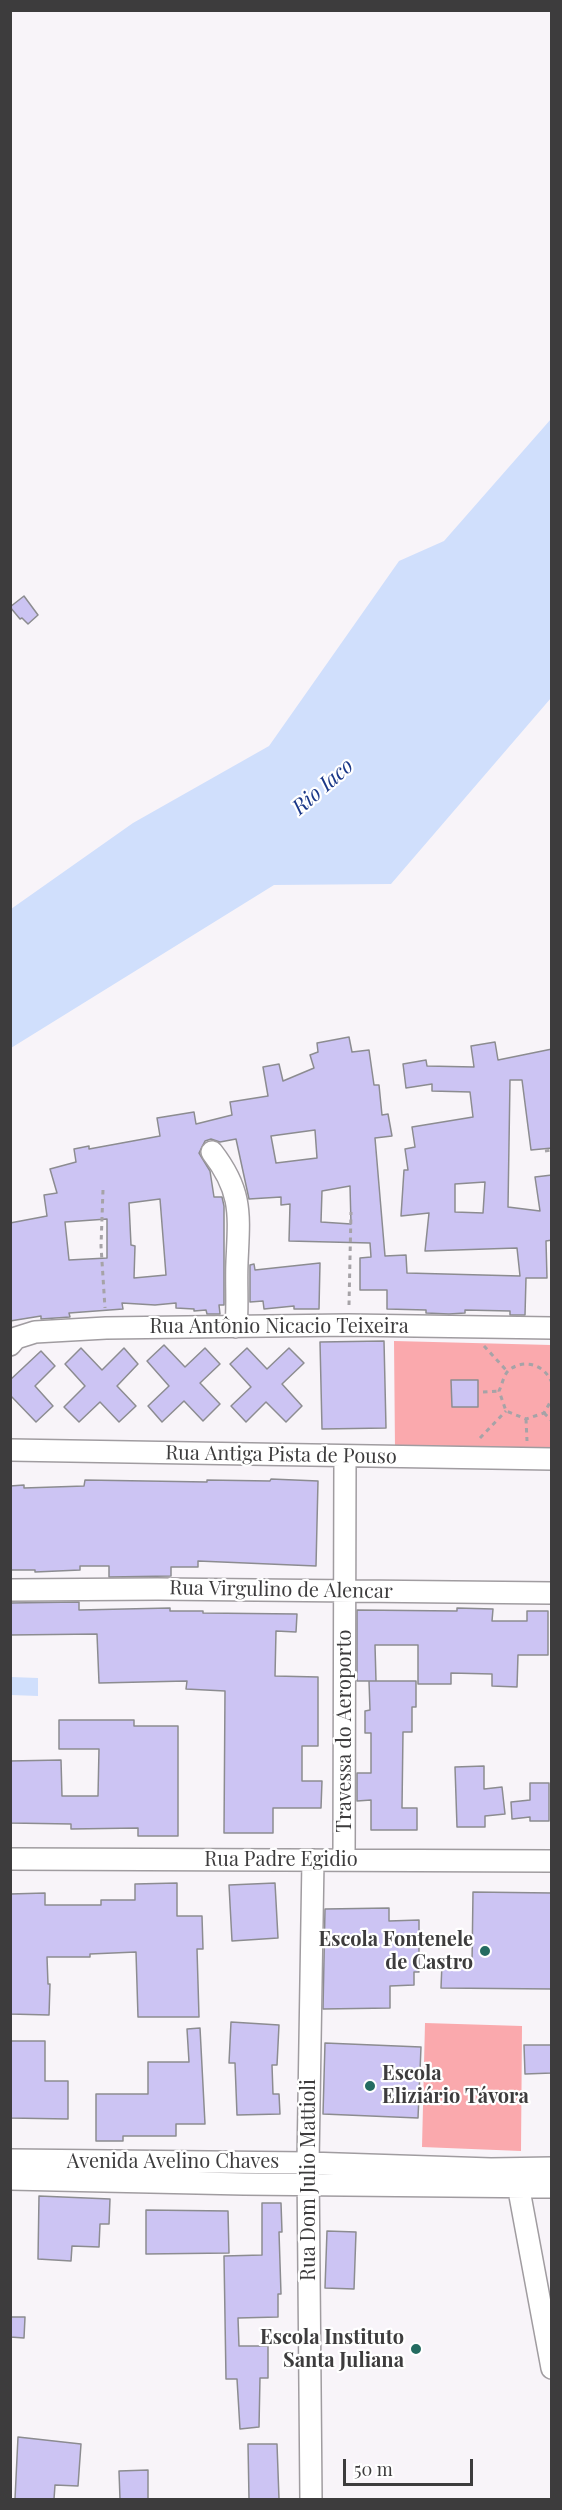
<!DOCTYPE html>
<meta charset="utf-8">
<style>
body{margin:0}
#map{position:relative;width:562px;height:2510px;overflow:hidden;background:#f8f4f9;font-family:"Playfair Display",serif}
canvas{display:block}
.frame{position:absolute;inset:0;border:12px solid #3d3c3d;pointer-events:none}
.scale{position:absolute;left:343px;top:2459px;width:130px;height:27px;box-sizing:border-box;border:3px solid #3d3c3d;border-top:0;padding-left:8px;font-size:18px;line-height:21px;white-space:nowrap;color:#3d3c3d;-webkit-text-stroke:4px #fff;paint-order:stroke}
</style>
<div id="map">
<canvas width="562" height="2510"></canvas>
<div class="frame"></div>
<div class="scale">50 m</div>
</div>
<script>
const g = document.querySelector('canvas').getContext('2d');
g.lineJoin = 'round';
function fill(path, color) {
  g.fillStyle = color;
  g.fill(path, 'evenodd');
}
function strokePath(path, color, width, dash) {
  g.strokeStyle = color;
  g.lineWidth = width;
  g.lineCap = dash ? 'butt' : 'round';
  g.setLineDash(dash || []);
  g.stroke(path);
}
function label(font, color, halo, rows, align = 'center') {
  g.font = font + ' "Playfair Display",serif';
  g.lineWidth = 4.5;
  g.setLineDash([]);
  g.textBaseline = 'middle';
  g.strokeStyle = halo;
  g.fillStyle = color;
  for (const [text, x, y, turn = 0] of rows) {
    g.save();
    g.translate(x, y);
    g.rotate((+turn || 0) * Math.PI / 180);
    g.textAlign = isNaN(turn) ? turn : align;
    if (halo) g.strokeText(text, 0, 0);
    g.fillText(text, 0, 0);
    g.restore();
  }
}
fill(new Path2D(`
 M 394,1341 L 551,1345 L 551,1448 L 395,1449 Z
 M 425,2023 L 522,2026 L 521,2151 L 422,2147 Z`), '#faa9ad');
fill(new Path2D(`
 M 551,419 L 551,698 L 391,884 L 274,885 L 11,1048 L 11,909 L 133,823 L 269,746 L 399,561 L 444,541 Z
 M 11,1677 L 38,1678 L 38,1696 L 11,1695 Z`), '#d0dffc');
const building = new Path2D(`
 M 24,596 L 38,615 L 28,624 L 22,618 L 20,619 L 10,607 Z
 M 349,1037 L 352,1052 L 369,1050 L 374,1085 L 379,1085 L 382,1115 L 388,1114 L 392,1136 L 375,1138 L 385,1256 L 406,1255 L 407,1273 L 520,1276 L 517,1248 L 425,1251 L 429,1213 L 401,1216 L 404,1170 L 408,1170 L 405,1149 L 415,1147 L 412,1127 L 473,1117 L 470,1092 L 432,1091 L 432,1084 L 406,1088 L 403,1064 L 426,1060 L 427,1066 L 474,1067 L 471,1046 L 495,1042 L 498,1060 L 552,1049 L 552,1148 L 531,1150 L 522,1080 L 510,1080 L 508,1207 L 540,1211 L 535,1177 L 552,1175 L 552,1240 L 546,1241 L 547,1278 L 526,1278 L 525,1315 L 510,1315 L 510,1311 L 465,1310 L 465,1313 L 449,1314 L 426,1313 L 426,1310 L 387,1309 L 387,1290 L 360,1290 L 360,1258 L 371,1257 L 370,1243 L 289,1241 L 290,1204 L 281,1205 L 281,1197 L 249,1199 L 236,1139 L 220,1142 L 211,1139 L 205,1141 L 199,1153 L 210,1171 L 214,1197 L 222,1197 L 224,1206 L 224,1305 L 219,1305 L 220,1314 L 207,1314 L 206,1310 L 194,1311 L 194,1309 L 176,1308 L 176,1303 L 155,1305 L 122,1303 L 123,1309 L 69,1313 L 70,1317 L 41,1319 L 41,1316 L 10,1321 L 10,1223 L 47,1216 L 44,1195 L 57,1193 L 50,1169 L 76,1162 L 74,1149 L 89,1146 L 89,1149 L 160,1136 L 157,1118 L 194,1112 L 196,1124 L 232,1115 L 230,1102 L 268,1096 L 263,1067 L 279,1064 L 283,1081 L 314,1068 L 310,1055 L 318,1052 L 317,1043 ZM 315,1130 L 317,1158 L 276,1163 L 271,1136 ZM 485,1182 L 483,1213 L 455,1212 L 455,1184 ZM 350,1186 L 351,1224 L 321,1222 L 322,1191 ZM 160,1199 L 166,1275 L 134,1278 L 135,1246 L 131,1245 L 129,1203 ZM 107,1219 L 107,1258 L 69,1260 L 65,1222 Z
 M 320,1263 L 319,1309 L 294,1309 L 294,1306 L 264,1309 L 263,1301 L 250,1302 L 250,1265 L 254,1264 L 255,1270 Z
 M 384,1341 L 386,1428 L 322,1429 L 320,1342 Z
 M 164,1345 L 185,1367 L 205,1348 L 220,1364 L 200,1383 L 220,1404 L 203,1421 L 184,1401 L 162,1422 L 148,1406 L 169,1386 L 147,1361 Z
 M 81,1348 L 102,1370 L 124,1348 L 138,1364 L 117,1386 L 136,1406 L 119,1422 L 100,1402 L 79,1422 L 64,1407 L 85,1386 L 65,1364 Z
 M 247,1348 L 267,1369 L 289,1348 L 304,1363 L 282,1384 L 302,1406 L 286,1422 L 266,1402 L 246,1422 L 231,1406 L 251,1387 L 230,1364 Z
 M 41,1351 L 55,1366 L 35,1386 L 53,1406 L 36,1422 L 10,1395 L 10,1380 Z
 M 451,1380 L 478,1380 L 478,1407 L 452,1407 Z
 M 271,1479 L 318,1481 L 316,1566 L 198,1561 L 198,1567 L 171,1567 L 171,1576 L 109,1577 L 109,1566 L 80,1566 L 80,1570 L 35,1572 L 35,1570 L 10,1570 L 10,1486 L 24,1485 L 24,1488 L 84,1486 L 85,1480 L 207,1482 L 207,1480 L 270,1481 Z
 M 79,1602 L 79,1610 L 170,1608 L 170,1611 L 203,1611 L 203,1613 L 297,1614 L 296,1632 L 276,1631 L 275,1676 L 318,1677 L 318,1746 L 302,1746 L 302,1781 L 322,1781 L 321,1808 L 273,1808 L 273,1833 L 224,1833 L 225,1691 L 186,1689 L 187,1681 L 99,1683 L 97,1634 L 10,1635 L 10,1603 Z
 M 457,1608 L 493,1609 L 492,1621 L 527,1621 L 527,1611 L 548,1611 L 548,1655 L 518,1655 L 517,1687 L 492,1686 L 492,1674 L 451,1673 L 451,1684 L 418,1684 L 418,1645 L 375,1645 L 376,1681 L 357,1681 L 357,1610 L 457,1611 Z
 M 369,1681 L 416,1681 L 416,1707 L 412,1707 L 412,1732 L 403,1732 L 402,1808 L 417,1808 L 417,1830 L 371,1830 L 371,1800 L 357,1801 L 357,1773 L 371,1773 L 371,1733 L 365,1733 L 365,1711 L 370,1710 Z
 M 59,1720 L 134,1720 L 134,1726 L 178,1726 L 178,1836 L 138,1836 L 138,1828 L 71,1829 L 71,1824 L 10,1823 L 10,1761 L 61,1760 L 62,1796 L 98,1796 L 99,1749 L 59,1749 Z
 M 484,1766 L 484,1789 L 502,1787 L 505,1814 L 485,1816 L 485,1827 L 457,1827 L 455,1767 Z
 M 530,1783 L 549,1783 L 549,1821 L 530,1821 L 530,1817 L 512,1819 L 511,1802 L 530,1800 Z
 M 177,1883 L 177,1916 L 202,1916 L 203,1949 L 197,1949 L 199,2017 L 138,2017 L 136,1952 L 90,1954 L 90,1957 L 47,1957 L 48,1984 L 50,1984 L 49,2015 L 10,2014 L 10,1894 L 45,1893 L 45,1905 L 101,1905 L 101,1900 L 135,1900 L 135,1884 Z
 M 275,1883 L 278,1938 L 232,1941 L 229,1885 Z
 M 473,1892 L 552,1893 L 552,1989 L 441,1988 L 442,1963 L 472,1964 Z
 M 389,1908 L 389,1921 L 419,1920 L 419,1972 L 414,1972 L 414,1985 L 390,1986 L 390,2008 L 323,2009 L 325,1909 Z
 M 231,2022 L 279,2025 L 277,2065 L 272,2065 L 273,2094 L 279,2094 L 280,2114 L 237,2115 L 235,2063 L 229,2063 Z
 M 200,2028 L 205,2124 L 176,2124 L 176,2136 L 123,2136 L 123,2141 L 96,2141 L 96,2094 L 148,2094 L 148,2062 L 189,2062 L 187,2029 Z
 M 10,2041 L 45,2041 L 45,2081 L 68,2081 L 68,2119 L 10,2118 Z
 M 325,2043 L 421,2047 L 418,2118 L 323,2114 Z
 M 524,2045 L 552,2045 L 552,2073 L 525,2074 Z
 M 39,2196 L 110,2199 L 109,2224 L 100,2224 L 99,2247 L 72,2246 L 71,2261 L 38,2259 Z
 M 262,2203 L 281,2203 L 282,2232 L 279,2232 L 281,2294 L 278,2294 L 278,2317 L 238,2318 L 239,2346 L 268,2346 L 268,2378 L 260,2378 L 259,2427 L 240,2429 L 237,2379 L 226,2379 L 224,2256 L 262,2255 Z
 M 146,2210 L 228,2211 L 229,2253 L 146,2254 Z
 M 327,2231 L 356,2232 L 354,2289 L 325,2288 Z
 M 10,2317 L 25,2317 L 24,2338 L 10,2337 Z
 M 18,2437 L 81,2444 L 78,2486 L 55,2485 L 54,2499 L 15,2499 Z
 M 248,2444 L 277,2444 L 279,2499 L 249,2499 Z
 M 148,2470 L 148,2499 L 120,2499 L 119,2471 Z`);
fill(building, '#ccc4f3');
strokePath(building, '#8c8c90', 1.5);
const minor = new Path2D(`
 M 212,1152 C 243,1192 239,1215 237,1262 C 236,1284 238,1305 236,1327
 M 10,1345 L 16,1338 L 35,1332 L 106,1328 L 348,1325 L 552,1328
 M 10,1450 L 552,1459
 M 10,1590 L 158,1589 L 552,1593
 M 10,1859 L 552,1861
 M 344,1860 L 345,1457
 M 10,2160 L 308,2163 L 491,2169 L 552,2168
 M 516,2174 L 552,2368
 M 10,2179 L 244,2184 L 552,2187
 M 311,2500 L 308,2163 L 313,1860`);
strokePath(minor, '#a09ca0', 24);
strokePath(new Path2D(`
 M 545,1151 L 552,1150
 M 103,1190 L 101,1246 L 105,1308
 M 349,1305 L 351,1212
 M 484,1346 L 507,1371
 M 552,1383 C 545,1365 525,1358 509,1370 C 504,1374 502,1385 499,1391 L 506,1411 L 526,1419 L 544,1413 L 552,1399
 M 483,1392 L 499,1391
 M 544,1413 L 552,1421
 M 526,1419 L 527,1441
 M 480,1438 L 506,1411`), '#a6a3a7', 3, [4.5, 4.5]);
strokePath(minor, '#fff', 21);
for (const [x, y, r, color] of [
 [485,1951,6,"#246b61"],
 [370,2086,6,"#246b61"],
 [416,2349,6,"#246b61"]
]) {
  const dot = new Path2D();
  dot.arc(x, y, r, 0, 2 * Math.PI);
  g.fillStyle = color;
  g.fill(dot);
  strokePath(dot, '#fff', 2);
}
label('20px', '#3d3c3d', '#fff', [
 ["Rua Antônio Nicacio Teixeira",279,1327],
 ["Rua Antiga Pista de Pouso",281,1455,1],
 ["Rua Virgulino de Alencar",281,1590,1],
 ["Travessa do Aeroporto",345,1731,-90],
 ["Rua Padre Egidio",281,1860],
 ["Avenida Avelino Chaves",173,2162],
 ["Rua Dom Julio Mattioli",309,2180,-90]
]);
label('bold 20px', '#3d3c3d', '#fff', [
 ["Escola Fontenele",473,1940],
 ["de Castro",473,1963],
 ["Escola",382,2074,"left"],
 ["Eliziário Távora",382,2097,"left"],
 ["Escola Instituto",404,2338],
 ["Santa Juliana",404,2361]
], 'right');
label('italic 21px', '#1a3787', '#fff', [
 ["Rio Iaco",323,787,-41]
]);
</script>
